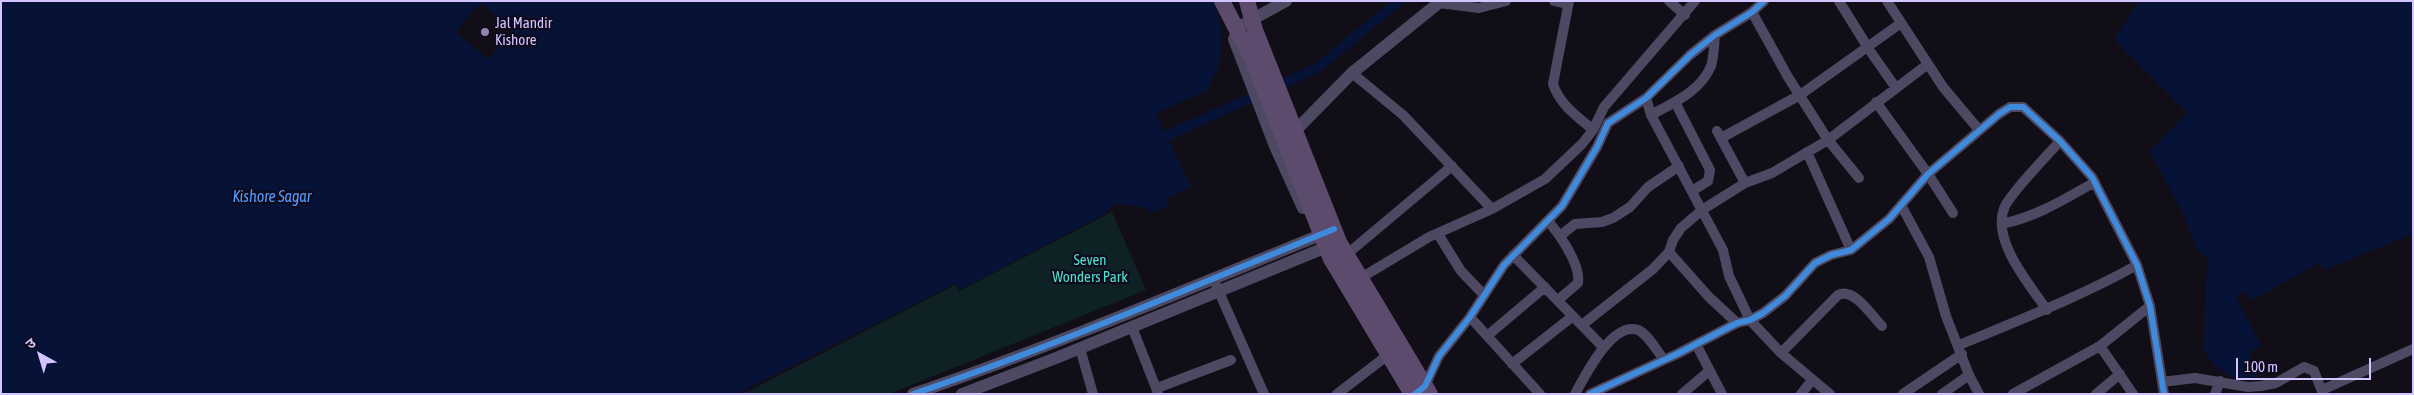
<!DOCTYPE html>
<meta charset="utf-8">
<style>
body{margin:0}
#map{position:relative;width:2414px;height:395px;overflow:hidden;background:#110e18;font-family:"Asap Condensed","Noto Sans Devanagari",sans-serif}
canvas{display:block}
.frame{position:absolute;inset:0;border:2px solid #d3c5ff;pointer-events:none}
.north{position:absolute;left:15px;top:330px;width:50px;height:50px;-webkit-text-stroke:4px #0f0a1c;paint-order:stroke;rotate:321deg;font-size:14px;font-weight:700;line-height:20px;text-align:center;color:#d3c5ff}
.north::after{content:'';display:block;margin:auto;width:18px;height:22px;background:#d3c5ff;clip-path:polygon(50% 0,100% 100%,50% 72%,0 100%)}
.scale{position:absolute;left:2236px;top:358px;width:135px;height:22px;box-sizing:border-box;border:2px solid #d3c5ff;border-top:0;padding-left:6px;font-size:15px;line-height:18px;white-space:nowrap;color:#d3c5ff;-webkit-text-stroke:4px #0f0a1c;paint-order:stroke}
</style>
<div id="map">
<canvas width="2414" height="395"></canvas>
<div class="frame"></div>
<div class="north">उ</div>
<div class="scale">100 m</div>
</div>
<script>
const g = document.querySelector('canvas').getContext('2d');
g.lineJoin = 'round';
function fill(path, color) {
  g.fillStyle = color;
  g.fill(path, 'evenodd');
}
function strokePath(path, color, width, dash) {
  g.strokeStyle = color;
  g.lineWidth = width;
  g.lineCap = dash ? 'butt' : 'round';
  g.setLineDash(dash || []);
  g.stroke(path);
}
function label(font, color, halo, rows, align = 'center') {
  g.font = font + ' "Asap Condensed",sans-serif';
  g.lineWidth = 4.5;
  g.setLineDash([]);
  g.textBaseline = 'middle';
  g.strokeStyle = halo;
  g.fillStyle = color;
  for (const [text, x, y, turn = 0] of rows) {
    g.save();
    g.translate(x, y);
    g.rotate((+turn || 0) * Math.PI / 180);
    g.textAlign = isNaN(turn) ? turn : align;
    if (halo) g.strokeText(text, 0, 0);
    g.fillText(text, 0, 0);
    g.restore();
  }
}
fill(new Path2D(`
 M 1112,212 L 1146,290 L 889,394 L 743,394 L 955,285 L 959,291 Z`), '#0e2124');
fill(new Path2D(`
 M 1,1 L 1214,1 L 1221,26 L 1222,45 L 1218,68 L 1207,90 L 1156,114 L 1191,187 L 1166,199 L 1170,205 L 1151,213 L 1147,208 L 1115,203 L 1105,214 L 959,290 L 956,283 L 737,394 L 1,394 ZM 481,3 L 512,29 L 488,59 L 457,34 L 456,31 Z
 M 2139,1 L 2413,1 L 2413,234 L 2324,270 L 2320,262 L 2251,301 L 2246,291 L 2236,297 L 2261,345 L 2249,353 L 2258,377 L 2239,383 L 2214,365 L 2204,351 L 2207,257 L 2196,249 L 2185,218 L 2150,151 L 2187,113 L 2114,40 Z`), '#071336');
strokePath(new Path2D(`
 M 1155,141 L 1317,68 L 1399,1`), '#071336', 10);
strokePath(new Path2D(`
 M 1554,1 L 1567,4
 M 1569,1 L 1553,84 C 1560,105 1577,116 1593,130
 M 1669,1 L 1685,15
 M 1839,1 L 1870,51 L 1896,88
 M 1887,1 L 1943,87 L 1979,130
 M 1439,3 L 1479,8 L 1506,1
 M 1752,12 L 1788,77 L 1828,140 L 1859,178
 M 1352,73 L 1403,115 L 1492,209
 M 1646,98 L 1651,115 L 1723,250 L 1729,276 L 1750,320 L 1781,353 L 1830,394
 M 1675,102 L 1710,170 L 1708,181 L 1692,191
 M 1876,102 L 1928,174 L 1953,213
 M 1651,115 C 1673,103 1701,91 1711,66 C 1714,57 1714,45 1715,35
 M 1717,131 L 1745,183
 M 1721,138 L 1800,95 L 1901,23
 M 1807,152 L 1851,250
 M 1901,205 L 1929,257 L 1946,316 L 1969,375 L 1979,394
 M 1548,221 C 1560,235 1581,265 1578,283 L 1558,300
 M 2002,224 C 2038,216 2063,200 2095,182
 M 1438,234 L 1461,271 L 1484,295
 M 1560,236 L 1575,224 L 1602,222 L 1613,218 L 1630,207 L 1648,187 L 1679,166
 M 1669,252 L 1709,297 L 1737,323
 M 1346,255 L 1452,166
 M 1513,255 L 1603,347
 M 1359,279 L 1429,237 L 1492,209 L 1545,179 L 1582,144 L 1593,130 L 1604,107 L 1695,1
 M 1216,285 L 1264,394
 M 2047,310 C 2029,284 1990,239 2005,206 C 2014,189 2046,157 2060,141
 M 1470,317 L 1540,394
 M 1582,325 L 1653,269 L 1669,252 L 1673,240 L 1681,228 L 1702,210 L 1745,183 L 1772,173 L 1828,140 L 1928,64
 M 1132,327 L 1158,393
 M 1487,336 L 1545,287
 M 1696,344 L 1722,394
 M 1959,345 C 2019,320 2080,297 2137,265
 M 2100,346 L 2133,394
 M 1080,348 L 1093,394
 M 1781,353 L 1838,295 C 1854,287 1871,315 1882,326
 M 1512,364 L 1573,316
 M 2162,382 L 2195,378 L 2248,387 L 2261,386 L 2276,383 L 2304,367 L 2314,371 L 2323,394
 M 1425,386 L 1439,356 L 1470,317 L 1504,265 L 1562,206 L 1597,147 L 1608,123 L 1646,98 L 1690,55 L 1715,35 L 1752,12 L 1764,1
 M 1157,388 L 1231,360
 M 2322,390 L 2413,349
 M 1337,394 L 1388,355
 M 1575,394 C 1585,376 1612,321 1638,330 C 1648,334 1657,351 1664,360
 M 1590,394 L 1677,354 L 1737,323 L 1750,320 L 1763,313 L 1785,296 L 1815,263 L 1831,255 L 1851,250 L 1889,219 L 1928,174 L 1999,114 L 2010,107 L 2023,107 L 2060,141 L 2092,177 L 2137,265 L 2150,306 L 2164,394
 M 1682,394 L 1709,371
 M 1801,394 L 1812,380
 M 1903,394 L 1962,354
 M 1942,394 L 1969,375
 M 2013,394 L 2100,346 L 2150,306
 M 2096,394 L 2120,374
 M 2215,394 L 2220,381`), '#4d4962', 10);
strokePath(new Path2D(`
 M 1286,1 L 1240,26 L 1234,39 L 1275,146 L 1303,208
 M 1295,131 L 1352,73 L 1441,1
 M 913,394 C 1054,346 1192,287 1330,231
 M 962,394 L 1056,358 L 1334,244`), '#4d4962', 12);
strokePath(new Path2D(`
 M 1222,1 L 1253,61 L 1331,259 L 1412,394
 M 1247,1 L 1255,30 L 1339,242 L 1430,394`), '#5c4b6c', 16);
strokePath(new Path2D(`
 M 913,394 C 1056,346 1194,286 1334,229
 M 1415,394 L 1425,386 L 1439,356 L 1470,317 L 1504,265 L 1562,206 L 1597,147 L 1608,123 L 1646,98 L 1690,55 L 1715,35 L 1752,12 L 1764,1
 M 1590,394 L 1677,354 L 1737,323 L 1750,320 L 1763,313 L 1785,296 L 1815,263 L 1831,255 L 1851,250 L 1889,219 L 1928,174 L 1999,114 L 2010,107 L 2023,107 L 2060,141 L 2092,177 L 2137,265 L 2150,306 L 2164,394`), '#408adc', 6);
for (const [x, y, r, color] of [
 [485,32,5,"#8f85ae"]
]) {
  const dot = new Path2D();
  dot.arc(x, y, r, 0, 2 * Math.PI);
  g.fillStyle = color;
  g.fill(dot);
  strokePath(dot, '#0f0a1c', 2);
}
label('15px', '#d3c5ff', '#0f0a1c', [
 ["Jal Mandir",495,23],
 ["Kishore",495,40]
], 'left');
label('15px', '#4de3cf', '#0f0a1c', [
 ["Seven",1090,260],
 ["Wonders Park",1090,277]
]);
label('italic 16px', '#539bff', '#0f0a1c', [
 ["Kishore Sagar",272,197]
]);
</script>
